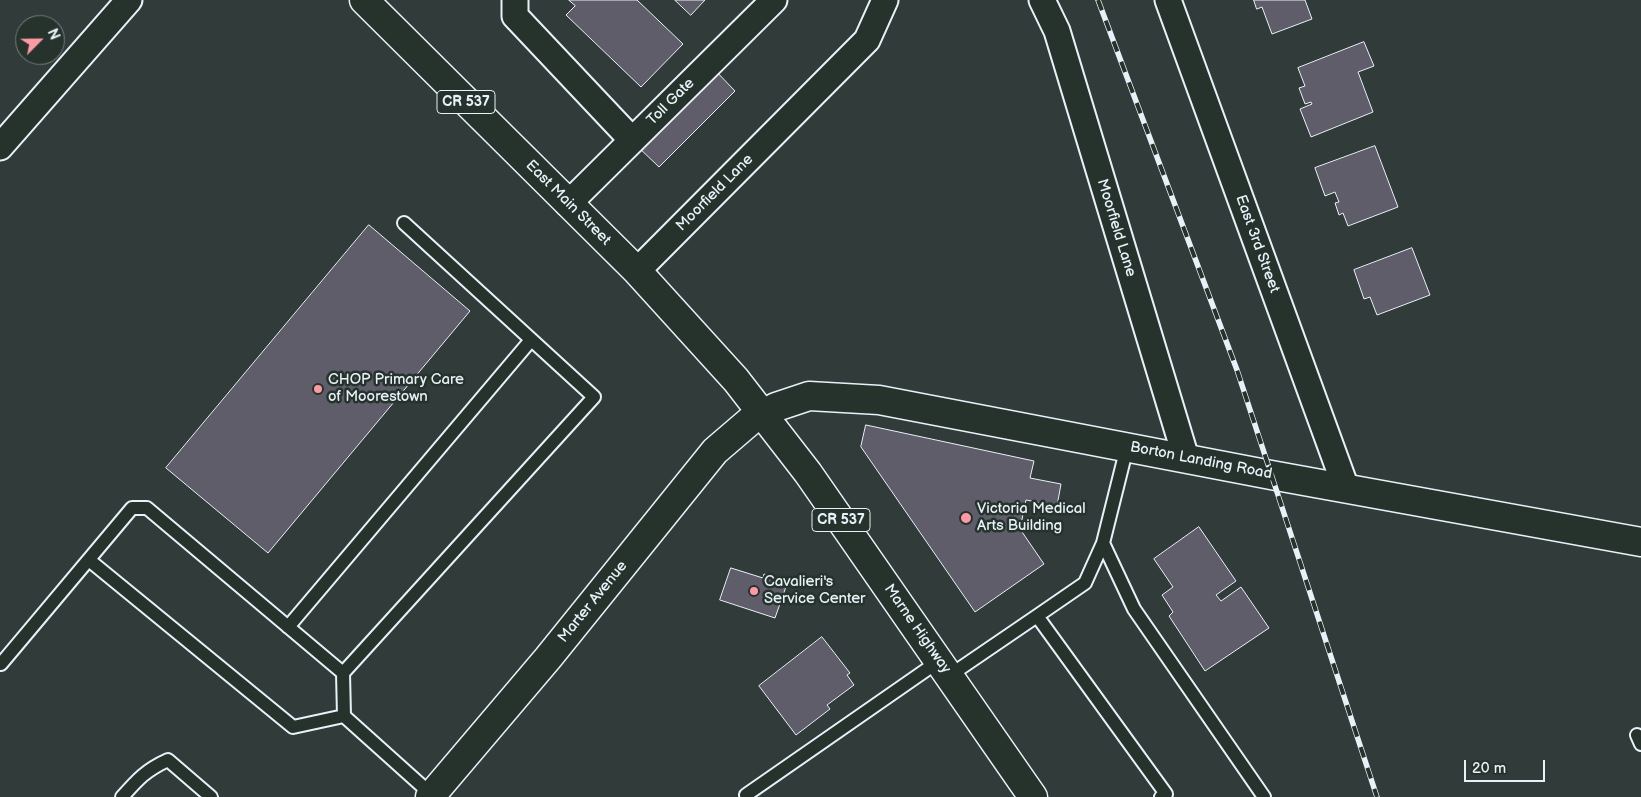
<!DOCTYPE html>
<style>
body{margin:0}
#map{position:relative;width:1641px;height:797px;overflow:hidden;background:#313b39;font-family:"Balsamiq Sans",sans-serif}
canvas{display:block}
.north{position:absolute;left:15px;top:15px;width:50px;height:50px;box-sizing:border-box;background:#26332d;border:1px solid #747f7e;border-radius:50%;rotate:67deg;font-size:14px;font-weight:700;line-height:20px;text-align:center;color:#e8f1f8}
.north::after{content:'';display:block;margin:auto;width:18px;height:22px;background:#ff9aa2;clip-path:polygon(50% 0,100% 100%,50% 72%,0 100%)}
.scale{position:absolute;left:1464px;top:760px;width:81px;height:22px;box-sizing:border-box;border:2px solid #e8f1f8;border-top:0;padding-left:6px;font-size:15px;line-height:18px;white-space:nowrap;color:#e8f1f8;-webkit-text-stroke:4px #26332d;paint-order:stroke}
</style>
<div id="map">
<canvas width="1641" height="797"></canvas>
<div class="north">N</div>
<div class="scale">20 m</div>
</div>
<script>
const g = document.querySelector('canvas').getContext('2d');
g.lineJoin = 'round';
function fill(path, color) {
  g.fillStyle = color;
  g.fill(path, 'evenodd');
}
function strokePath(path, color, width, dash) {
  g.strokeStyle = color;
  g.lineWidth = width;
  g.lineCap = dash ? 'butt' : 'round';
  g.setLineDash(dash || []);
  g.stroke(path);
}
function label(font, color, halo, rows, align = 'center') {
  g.font = font + ' "Balsamiq Sans",sans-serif';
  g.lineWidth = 5;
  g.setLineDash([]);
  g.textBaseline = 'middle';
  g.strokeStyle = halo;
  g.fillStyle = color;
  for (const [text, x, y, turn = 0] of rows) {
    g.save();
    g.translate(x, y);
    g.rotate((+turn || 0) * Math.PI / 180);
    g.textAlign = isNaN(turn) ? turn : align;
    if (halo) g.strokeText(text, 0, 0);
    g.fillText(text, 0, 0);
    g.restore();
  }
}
const building = new Path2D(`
 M 569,0 L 637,0 L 683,44 L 641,87 L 566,15 L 575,6 Z
 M 675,0 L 705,0 L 691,15 Z
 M 1254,0 L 1305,0 L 1312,19 L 1272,34 L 1262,7 L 1257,9 Z
 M 1364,42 L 1374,66 L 1358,72 L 1373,112 L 1311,137 L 1300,109 L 1312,104 L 1311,102 L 1305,104 L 1299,88 L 1305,86 L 1298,68 Z
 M 713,68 L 735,91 L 659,167 L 636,145 Z
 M 1375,146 L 1398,207 L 1348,226 L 1343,213 L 1339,215 L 1335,203 L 1339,202 L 1335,192 L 1325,196 L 1315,168 Z
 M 369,225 L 470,311 L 268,553 L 166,468 Z
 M 1412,248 L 1430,295 L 1377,315 L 1370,297 L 1364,299 L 1354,270 Z
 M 866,425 L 1034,461 L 1030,478 L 1061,484 L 1057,506 L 1026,500 L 1020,529 L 1044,564 L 975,612 L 861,447 Z
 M 1199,527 L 1236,581 L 1216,595 L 1221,601 L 1241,587 L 1269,628 L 1205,671 L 1169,616 L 1173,612 L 1162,595 L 1173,587 L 1154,559 Z
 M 731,568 L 763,578 L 764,574 L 788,581 L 775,618 L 720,600 Z
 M 822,637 L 850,673 L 847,675 L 854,685 L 827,705 L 830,709 L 796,735 L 759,686 Z`);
fill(building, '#5e5d69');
strokePath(building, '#e8f1f8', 1);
const lane = new Path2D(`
 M 1103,543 L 1134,609 L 1264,797
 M 89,560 L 293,727 L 344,716
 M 1037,616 L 1085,583 L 1103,543 L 1127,447
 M 288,627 L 531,340
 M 1,664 L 132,508 L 147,508 L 343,673 L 344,716 L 432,795
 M 343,673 L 594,397 L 404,223
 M 949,676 L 1037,616 L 1166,794 L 1161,797
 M 1637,735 L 1641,744
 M 746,795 L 939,661
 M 122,797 C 138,779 146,770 168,760 L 211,797`);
const street = new Path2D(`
 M 515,0 L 515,16 L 632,140
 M 1042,0 L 1057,31 L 1186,458
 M 1168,0 L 1346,488
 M 0,147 L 129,0
 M 568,204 L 774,0
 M 637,271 L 867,40 L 885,0`);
const secondary = new Path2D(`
 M 430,797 L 548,658 L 715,451 L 750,421 L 776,407 L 809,396 L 879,400 L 1271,475 L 1641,542`);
const primary = new Path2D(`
 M 364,0 L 637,271 L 736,380 L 808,473 L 1033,797`);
strokePath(lane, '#e8f1f8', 16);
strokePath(street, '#e8f1f8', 29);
strokePath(secondary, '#e8f1f8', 31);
strokePath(primary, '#e8f1f8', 31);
strokePath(lane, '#26332d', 12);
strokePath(street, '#26332d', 25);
strokePath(secondary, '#26332d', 28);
strokePath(primary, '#26332d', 28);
const rail = new Path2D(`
 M 1098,0 L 1237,370 L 1377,797`);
strokePath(rail, '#e8f1f8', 5.5);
strokePath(rail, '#26332d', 4, [11]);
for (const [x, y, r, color] of [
 [318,389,5,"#ff9aa2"],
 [966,518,6,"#ff9aa2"],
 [754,591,5,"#ff9aa2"]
]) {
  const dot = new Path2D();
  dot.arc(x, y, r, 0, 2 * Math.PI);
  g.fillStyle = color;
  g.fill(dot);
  strokePath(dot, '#26332d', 2);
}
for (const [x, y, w] of [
 [466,102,58],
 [841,520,58]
]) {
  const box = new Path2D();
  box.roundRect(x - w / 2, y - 11.5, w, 23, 4);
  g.fillStyle = '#26332d';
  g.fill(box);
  strokePath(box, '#e8f1f8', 1);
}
label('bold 14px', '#e8f1f8', null, [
 ["CR 537",466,102],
 ["CR 537",841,520]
]);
label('15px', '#e8f1f8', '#26332d', [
 ["Toll Gate",671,102,-45],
 ["Moorfield Lane",715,193,-45],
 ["East Main Street",568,203,45],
 ["Moorfield Lane",1116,228,73],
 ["East 3rd Street",1257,244,70],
 ["Borton Landing Road",1201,461,11],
 ["Marter Avenue",593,602,-51],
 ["Marne Highway",917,629,55]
]);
label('15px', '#e8f1f8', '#26332d', [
 ["CHOP Primary Care",328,380],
 ["of Moorestown",328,397],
 ["Victoria Medical",977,509],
 ["Arts Building",977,526],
 ["Cavalieri's",764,582],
 ["Service Center",764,599]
], 'left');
</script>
